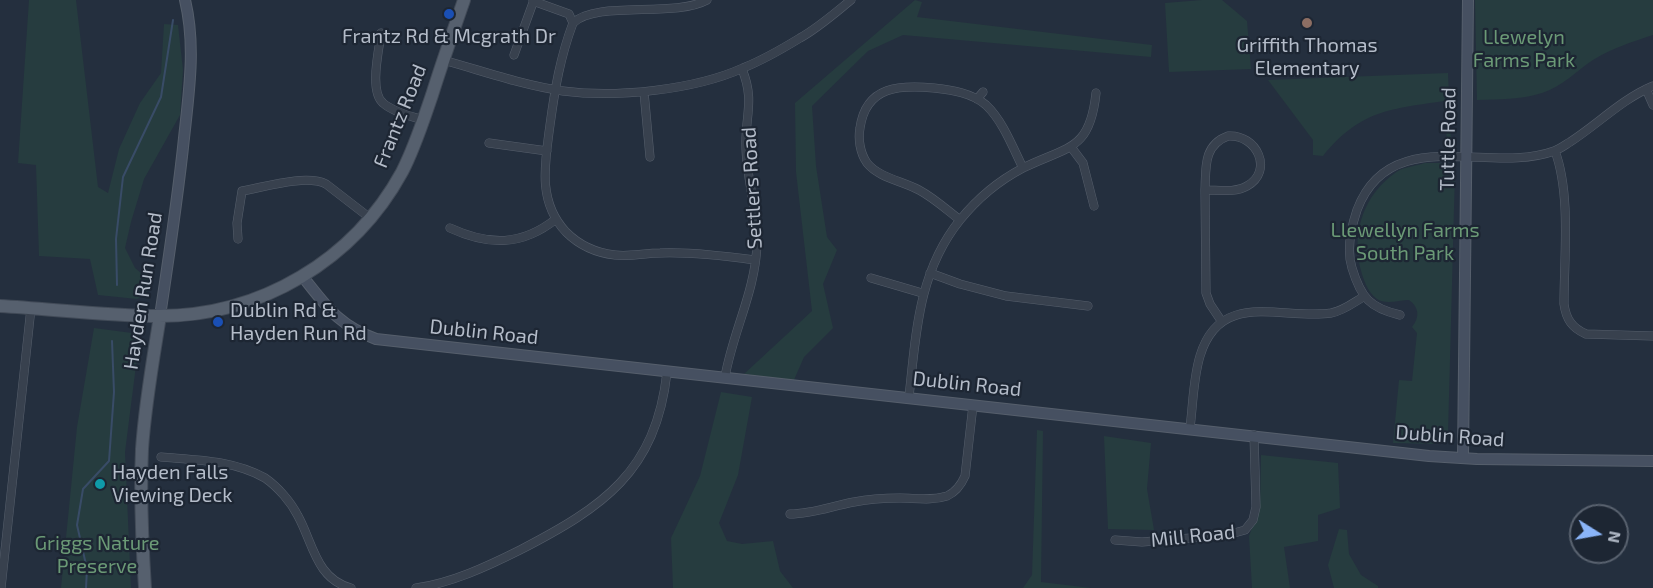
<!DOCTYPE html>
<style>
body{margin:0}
#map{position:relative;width:1653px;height:588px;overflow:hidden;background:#242f3e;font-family:"Exo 2",sans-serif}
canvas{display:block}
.north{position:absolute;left:1569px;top:504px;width:60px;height:60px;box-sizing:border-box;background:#1d2633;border:2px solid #59626f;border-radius:50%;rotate:101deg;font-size:16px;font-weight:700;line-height:24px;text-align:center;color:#b4bcc9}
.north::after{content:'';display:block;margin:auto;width:21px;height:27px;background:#8ab4f8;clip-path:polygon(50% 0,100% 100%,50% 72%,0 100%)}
</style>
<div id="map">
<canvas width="1653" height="588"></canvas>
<div class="north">N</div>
</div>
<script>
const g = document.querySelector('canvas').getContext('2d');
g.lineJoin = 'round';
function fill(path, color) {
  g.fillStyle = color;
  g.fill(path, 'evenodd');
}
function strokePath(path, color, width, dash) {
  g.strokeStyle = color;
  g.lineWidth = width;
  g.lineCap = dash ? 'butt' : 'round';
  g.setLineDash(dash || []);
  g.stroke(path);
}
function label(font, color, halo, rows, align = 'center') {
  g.font = font + ' "Exo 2",sans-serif';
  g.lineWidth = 4.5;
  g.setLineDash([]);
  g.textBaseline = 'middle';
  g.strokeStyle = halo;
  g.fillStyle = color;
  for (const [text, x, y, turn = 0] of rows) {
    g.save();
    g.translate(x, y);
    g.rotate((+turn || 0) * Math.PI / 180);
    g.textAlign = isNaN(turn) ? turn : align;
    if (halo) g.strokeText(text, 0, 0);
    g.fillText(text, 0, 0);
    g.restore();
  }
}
fill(new Path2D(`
 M 29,0 L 76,0 L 98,187 L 108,193 L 119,149 L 140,103 L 161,73 L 164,24 L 178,25 L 183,70 L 180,115 L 144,179 L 131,222 L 125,248 L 135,268 L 153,283 L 145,295 L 137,299 L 98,295 L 90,259 L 39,256 L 36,165 L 18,163 Z
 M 915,0 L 922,2 L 917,17 L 1152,45 L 1151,57 L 903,35 L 868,51 L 812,106 L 816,166 L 827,237 L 837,250 L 823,284 L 833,328 L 804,357 L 794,380 L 744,374 L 812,311 L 796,172 L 795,103 Z
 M 1202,0 L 1222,0 L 1247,21 L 1251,69 L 1169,72 L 1165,3 Z
 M 1475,0 L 1653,0 L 1653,35 C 1632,42 1612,48 1593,60 C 1576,71 1562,87 1542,93 C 1520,100 1499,99 1477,100 Z
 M 1448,73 L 1451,141 L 1447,143 L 1444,101 C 1391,109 1360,110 1323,156 L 1313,155 L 1313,140 L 1268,80 Z
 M 1425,163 L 1448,163 L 1455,171 L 1448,434 L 1437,444 L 1393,443 L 1399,380 L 1412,381 L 1417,333 L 1412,327 C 1420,317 1419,307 1409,300 C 1399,300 1386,305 1377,299 C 1367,292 1363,278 1360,267 C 1352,231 1364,195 1395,173 C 1402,167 1416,166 1425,163 Z
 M 94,328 L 132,333 L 137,336 L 139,342 L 125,452 L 131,588 L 61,588 L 77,427 Z
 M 721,392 L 752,397 L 738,475 L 719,523 L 727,541 L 742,544 L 773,541 L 780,571 L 793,588 L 673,588 L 671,538 L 700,476 Z
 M 1037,430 L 1043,431 L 1041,582 L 1091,588 L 1023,588 L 1032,575 Z
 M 1104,436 L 1151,443 L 1147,489 L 1154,530 L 1108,529 Z
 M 1261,455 L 1338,463 L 1340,508 L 1318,515 L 1318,541 L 1284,547 L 1290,588 L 1252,588 L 1249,536 L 1260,508 Z
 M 1339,529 L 1347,530 L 1349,554 L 1361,575 L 1378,586 L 1378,588 L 1334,588 L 1328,565 Z`), '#263c3f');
strokePath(new Path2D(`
 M 117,285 L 116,239 L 123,177 L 161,97 L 173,20
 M 86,588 L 87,569 L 77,525 L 83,489 L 109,461 L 114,392 L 112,341`), '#394c67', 2);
const street = new Path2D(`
 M 707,0 C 674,18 597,0 573,23 C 560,58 555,88 550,125 C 545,163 537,201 566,232 C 579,245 597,253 615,255 C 630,257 645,253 660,253 C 692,252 724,256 755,260
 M 533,1 L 569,14 L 573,23
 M 381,33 C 379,50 369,91 383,103 C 393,112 411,116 423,120
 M 514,55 L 534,0
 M 443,60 C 483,71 522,85 563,91 C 616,98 694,90 743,68 C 763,60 782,49 800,38 C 818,28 835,13 851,0
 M 1646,89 L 1653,105
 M 644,92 L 650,157
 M 977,99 L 983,92
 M 1228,136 C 1257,134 1274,171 1247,186 C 1235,193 1219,190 1205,190 C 1206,168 1203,145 1228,136 Z
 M 489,143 L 547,151
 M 1071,147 L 1083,163 L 1094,206
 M 1555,151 C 1571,194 1564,257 1564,304 C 1566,319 1572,328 1586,334 L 1653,336
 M 1205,190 L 1206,293 L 1210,304 L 1222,322
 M 960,220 C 947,210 934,198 919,190 C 903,181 879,178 867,163 C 860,153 858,139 860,128 C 866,85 901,85 934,88 C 952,90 972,93 986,105 C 1003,121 1013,148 1023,168
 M 450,228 C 489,246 522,246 556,219
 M 238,239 L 237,223 L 242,191 C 265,187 306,174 326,184 L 370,218
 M 930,273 L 960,284 L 1006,296 L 1088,306
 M 871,278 L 922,293
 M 1400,315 C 1370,308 1361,298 1352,268 C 1346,249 1351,228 1357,210 C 1390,122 1490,175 1554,151 C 1560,149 1565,145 1570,142 C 1598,124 1622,99 1653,86
 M 725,377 C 733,331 756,290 757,243 C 758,210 746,179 746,146 C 745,115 755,101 742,69
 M 909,397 C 916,334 918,272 960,220 C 977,199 1000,180 1023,168 C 1068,146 1090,151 1096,93
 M 1190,428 C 1193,405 1193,379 1200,356 C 1220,289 1282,320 1331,313 C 1343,311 1353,303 1363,297
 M 161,457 C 196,460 233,460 265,478 C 278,487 291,502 298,516 C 313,543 316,579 351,588
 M 790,514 C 812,514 832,506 854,502 C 869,499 885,498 900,498 C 915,498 932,501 947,496 C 956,492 961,485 965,476 L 973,405
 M 1115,540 L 1142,542 L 1227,535 L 1245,530 L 1253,520 L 1256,507 L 1254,435
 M 1,588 L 31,308
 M 416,588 C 452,583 488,566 520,550 C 603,507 656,472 667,372`);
const secondary = new Path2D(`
 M 303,277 C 327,307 339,326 376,339 L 1429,456 L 1477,459 L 1653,461
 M 160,316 C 169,256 178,197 184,138 C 189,92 196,45 185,0
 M 1463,458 L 1468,0`);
const primary = new Path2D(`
 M 0,306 C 52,309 107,316 159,316 C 261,316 354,260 402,172 C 415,147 423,121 432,95 C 442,63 453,32 464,0
 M 145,588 C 142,542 140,495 142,449 C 145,404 153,360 160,316`);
strokePath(street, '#565f6c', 9);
strokePath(secondary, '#565f6c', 12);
strokePath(primary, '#414a57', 14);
strokePath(street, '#38414e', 8);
strokePath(secondary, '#465061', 10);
strokePath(primary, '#56606e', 12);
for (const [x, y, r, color] of [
 [449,14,6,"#1a4fb4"],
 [1307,23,6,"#8d6e63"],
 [218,322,6,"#1a4fb4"],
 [100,484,6,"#0f9aa8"]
]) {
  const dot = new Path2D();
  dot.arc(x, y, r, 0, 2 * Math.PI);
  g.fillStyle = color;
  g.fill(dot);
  strokePath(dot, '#1d2633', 2);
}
label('20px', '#b4bcc9', '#1d2633', [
 ["Frantz Rd & Mcgrath Dr",449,36],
 ["Griffith Thomas",1307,45],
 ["Elementary",1307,68],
 ["Dublin Rd &",230,310,"left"],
 ["Hayden Run Rd",230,333,"left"],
 ["Hayden Falls",112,472,"left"],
 ["Viewing Deck",112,495,"left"]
]);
label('20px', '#6b9a76', '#1d2633', [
 ["Llewelyn",1524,37],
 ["Farms Park",1524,60],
 ["Llewellyn Farms",1405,230],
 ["South Park",1405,253],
 ["Griggs Nature",97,543],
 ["Preserve",97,566]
]);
label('20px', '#b4bcc9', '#1d2633', [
 ["Frantz Road",400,116,-68],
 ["Tuttle Road",1448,139,-89],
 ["Settlers Road",752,188,-93],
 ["Hayden Run Road",143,291,-81],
 ["Dublin Road",484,332,6],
 ["Dublin Road",967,384,6],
 ["Dublin Road",1450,436,4],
 ["Mill Road",1193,536,-6]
]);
</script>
